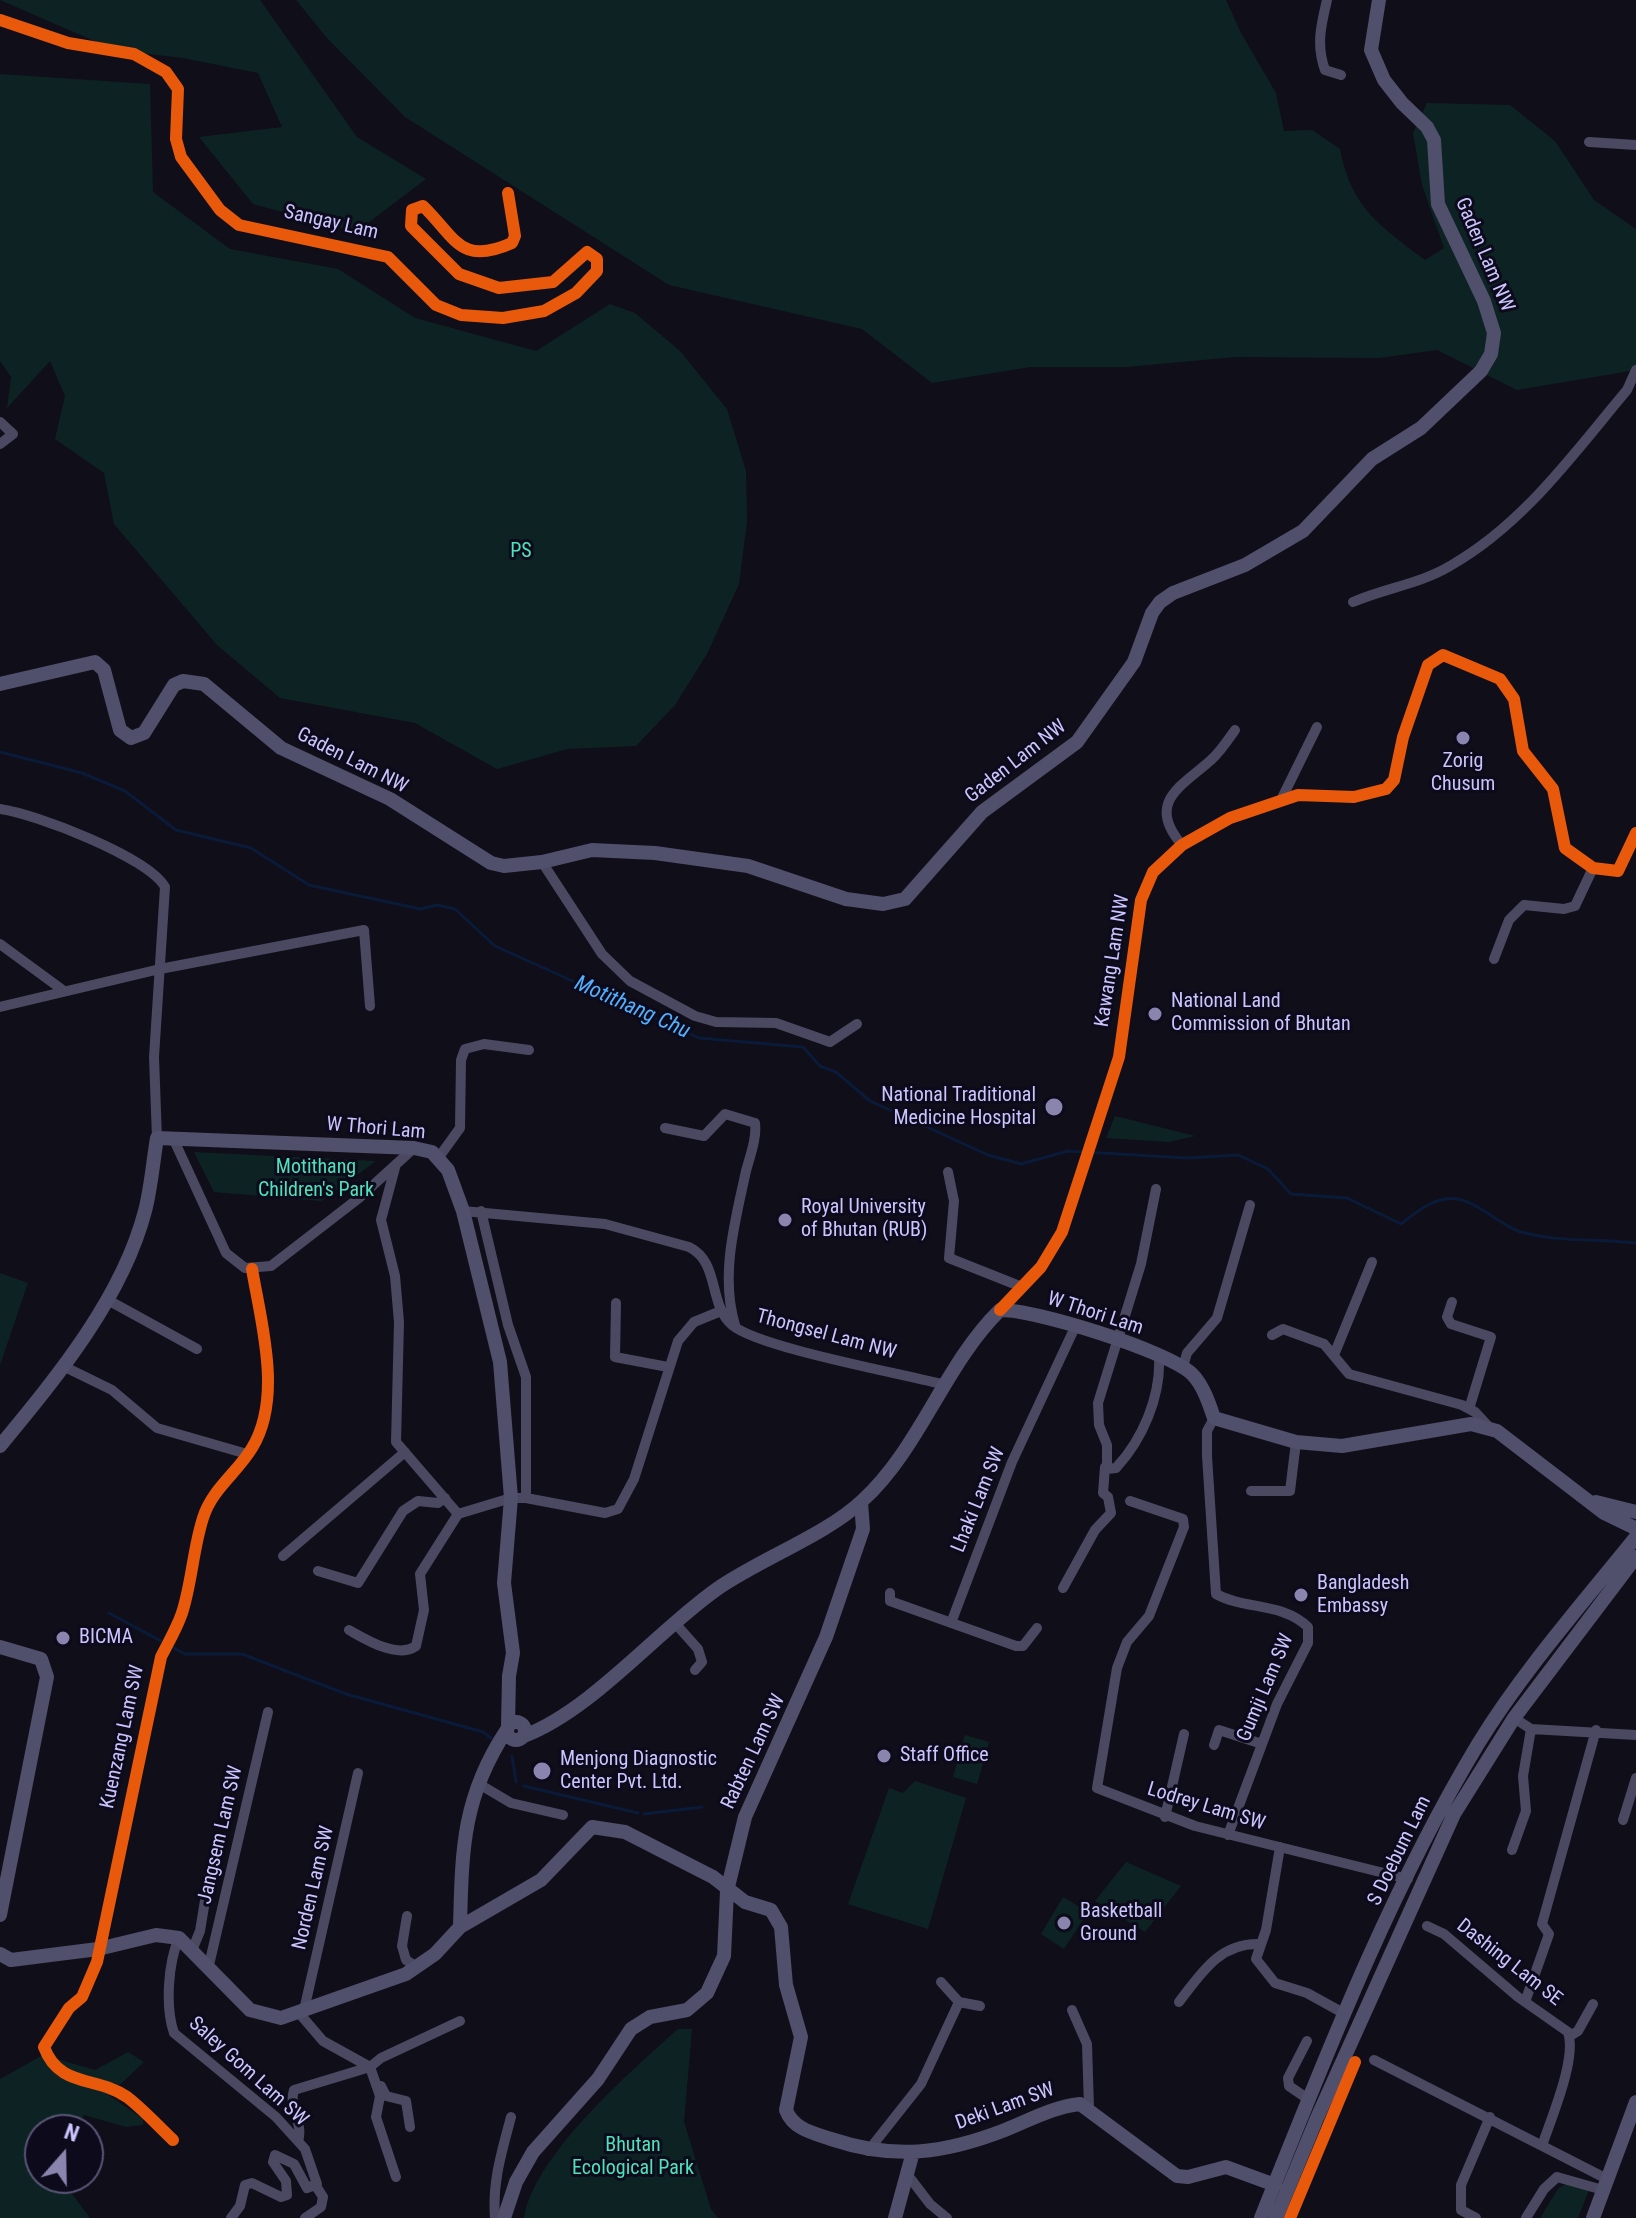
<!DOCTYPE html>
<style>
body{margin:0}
#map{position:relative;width:1636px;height:2218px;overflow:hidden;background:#100e18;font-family:"Roboto Condensed",sans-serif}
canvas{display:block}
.north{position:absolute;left:24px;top:2114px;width:80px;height:80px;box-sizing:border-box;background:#0d0a1c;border:2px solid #595577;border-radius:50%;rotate:20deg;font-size:22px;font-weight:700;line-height:32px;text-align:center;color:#cbc5ff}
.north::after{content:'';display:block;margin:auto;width:28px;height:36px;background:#8a85ae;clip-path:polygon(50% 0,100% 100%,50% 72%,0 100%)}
</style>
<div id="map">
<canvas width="1636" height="2218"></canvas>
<div class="north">N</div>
</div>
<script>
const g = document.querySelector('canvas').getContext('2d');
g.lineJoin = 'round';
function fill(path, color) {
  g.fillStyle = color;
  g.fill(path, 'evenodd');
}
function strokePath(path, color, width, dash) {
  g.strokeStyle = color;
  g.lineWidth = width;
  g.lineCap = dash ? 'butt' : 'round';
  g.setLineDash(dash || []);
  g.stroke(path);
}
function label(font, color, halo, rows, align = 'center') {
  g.font = font + ' "Roboto Condensed",sans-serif';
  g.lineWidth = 6;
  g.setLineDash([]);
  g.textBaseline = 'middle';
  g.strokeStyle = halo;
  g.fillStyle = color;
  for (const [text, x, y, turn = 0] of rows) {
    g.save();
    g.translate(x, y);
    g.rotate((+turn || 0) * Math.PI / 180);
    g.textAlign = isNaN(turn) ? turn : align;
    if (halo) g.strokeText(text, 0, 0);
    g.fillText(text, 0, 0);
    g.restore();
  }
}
fill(new Path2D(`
 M 0,0 L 260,0 L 357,137 L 426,179 L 356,232 L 253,204 L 199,137 L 282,127 L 258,73 L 183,58 L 115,50 Z
 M 296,0 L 1226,0 L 1241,33 L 1276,93 L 1284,131 L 1312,130 L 1340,149 C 1351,208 1380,226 1425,260 L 1444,248 L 1422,185 L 1413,133 L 1427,103 L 1510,105 L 1555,141 L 1594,200 L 1636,229 L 1636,370 L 1517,390 L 1437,350 L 1380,358 L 1235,357 L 1127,367 L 1030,367 L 932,383 L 862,329 L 669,285 L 405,117 L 327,38 Z
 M 0,74 L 150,84 L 153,192 L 230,249 L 338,269 L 415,318 L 536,351 L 610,304 L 635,313 L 680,351 L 727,409 L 746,471 L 747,522 L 739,584 L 707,654 L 675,705 L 636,746 L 567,749 L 497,769 L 415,723 L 280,698 L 217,645 L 114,524 L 104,473 L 55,439 L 65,396 L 50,361 L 7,408 L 11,377 L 0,361 Z
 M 1115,1116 L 1195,1136 L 1169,1142 L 1106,1138 Z
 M 194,1152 L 376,1161 L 322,1201 L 214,1192 Z
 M 0,1273 L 28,1283 L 0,1365 Z
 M 965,1735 L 989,1742 L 977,1784 L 953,1777 Z
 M 915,1781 L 966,1798 L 928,1929 L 848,1904 L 889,1788 L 903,1793 Z
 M 1126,1862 L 1181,1886 L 1145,1932 L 1095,1901 Z
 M 1063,1897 L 1088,1912 L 1064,1949 L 1041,1934 Z
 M 678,2029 L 692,2029 L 684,2122 L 711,2209 L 718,2218 L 524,2218 C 534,2155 631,2071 678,2029 Z
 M 128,2052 L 144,2062 L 109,2095 L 143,2119 L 143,2125 L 126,2127 L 84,2115 L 75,2130 L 40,2130 L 40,2178 L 60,2178 L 90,2218 L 0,2218 L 0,2079 L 43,2055 L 95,2070 Z
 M 1570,2181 L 1589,2190 L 1578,2218 L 1540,2218 L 1558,2189 Z`), '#0d2323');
strokePath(new Path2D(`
 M 0,752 L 82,773 L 125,791 L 176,830 L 251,848 L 309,885 L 420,909 L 437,905 L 455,909 L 495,946 L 699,1038 L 803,1047 L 820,1066 L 836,1072 L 870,1101 L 988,1155 L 1021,1164 L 1068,1151 L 1186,1158 L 1238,1155 L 1268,1169 L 1291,1194 L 1347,1198 L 1401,1224 C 1414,1214 1428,1202 1445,1199 C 1472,1194 1495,1223 1518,1231 C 1556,1243 1597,1238 1636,1243
 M 109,1613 L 185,1654 L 242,1654 L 346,1694 L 483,1732 L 491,1738
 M 512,1756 L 516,1782
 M 524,1786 L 638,1813
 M 644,1814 L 702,1807`), '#091b39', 3);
strokePath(new Path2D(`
 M 1327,0 C 1321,25 1316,45 1325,70 L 1341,75
 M 0,20 L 68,43 L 134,54 L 166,72 L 178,89 L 176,139 L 181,157 L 220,210 L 239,225 L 388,257 L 436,305 L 461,315 L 503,318 L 544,311 L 576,293 L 597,271 L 597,259 L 587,252 L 553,282 L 499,288 L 459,274 L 411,226 L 412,210 L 423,206 C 456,238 460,266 512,243 L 515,236 L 508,193
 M 1589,142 L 1636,145
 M 0,422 L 13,434 L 0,444
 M 1353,602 C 1385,588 1420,584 1450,566 C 1524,524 1574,453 1627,390 L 1636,370
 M 1281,800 L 1317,727
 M 0,809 C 36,814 148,857 165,887 L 154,1057 L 157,1138
 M 1182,845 C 1145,802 1182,786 1211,760 C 1220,752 1228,740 1235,730
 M 542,862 L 602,954 L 630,981 L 695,1016 L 716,1022 L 776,1023 L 830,1042 L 857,1024
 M 0,944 L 64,991
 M 1494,959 L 1509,920 L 1524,905 L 1564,909 L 1575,906 L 1593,868
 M 0,1007 L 160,969 L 364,930 L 370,1006
 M 665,1128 L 704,1136 L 725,1114 L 755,1123 C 757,1138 750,1156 746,1171 C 735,1222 720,1275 735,1325
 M 173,1138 L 226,1253 L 245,1268 L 271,1266 L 359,1198 L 414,1148
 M 439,1157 L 460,1128 L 461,1060 L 465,1049 L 484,1044 L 529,1050
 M 396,1164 L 381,1220 L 395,1276 L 399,1322 L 396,1442 L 458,1514 L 511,1498 L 526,1498 L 605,1513 L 618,1509 L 634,1479 L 678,1341 L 694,1322 L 721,1311
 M 948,1172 L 954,1201 L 949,1258 L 1022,1287
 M 1156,1189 L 1141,1264 L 1098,1403 L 1099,1425 L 1107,1445 L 1107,1469 L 1116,1468 C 1143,1439 1161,1396 1159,1357
 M 463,1211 L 605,1224 L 689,1247 C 720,1262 708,1304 732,1325 C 759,1348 904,1374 945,1385
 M 481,1211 L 508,1325 L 526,1377 L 526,1498
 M 106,1299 L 197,1349
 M 1452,1302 L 1447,1317 L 1451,1324 L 1491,1337 L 1469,1409
 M 616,1303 L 615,1357 L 668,1367
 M 1000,1310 L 1041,1267 L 1062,1232 L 1119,1057 L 1141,900 L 1153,872 L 1182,845 L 1230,818 L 1298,795 L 1354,797 L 1386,789 L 1394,780 L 1403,737 L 1428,665 L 1443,655 L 1500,679 L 1514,699 L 1523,751 L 1553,789 L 1565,848 L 1593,868 L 1618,871 L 1636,833
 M 1272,1335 L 1283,1329 L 1324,1344 L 1349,1374 L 1462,1405 L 1475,1412 L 1489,1427
 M 1334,1355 L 1372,1262
 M 65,1367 L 112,1390 L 157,1428 L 247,1454
 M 1183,1367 L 1187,1353 L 1217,1318 L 1250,1205
 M 1214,1418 L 1207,1431 L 1207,1456 L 1216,1594 C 1245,1610 1282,1602 1308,1627 L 1308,1643 L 1277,1704 L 1228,1835
 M 1251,1491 L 1290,1491 L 1296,1442
 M 1130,1501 L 1183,1519 L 1184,1527 L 1149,1616 L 1127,1642 L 1117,1668 L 1097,1788 L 1195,1826 L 1408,1879
 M 283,1556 L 405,1452
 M 318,1571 L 358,1583 L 403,1511 L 418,1501 L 438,1503 L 445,1498
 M 1063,1588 L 1095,1530 L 1111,1513 L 1108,1497 L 1103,1493 L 1105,1467
 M 890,1593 L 890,1601 L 1016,1646 L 1023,1646 L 1037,1628
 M 674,1622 L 698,1649 L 702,1662 L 695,1670
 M 951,1623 L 1012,1462 L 1076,1325
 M 349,1630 C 367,1640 397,1659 416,1646 L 424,1610 L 420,1574 L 458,1514
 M 1514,1718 L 1531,1729 L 1636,1735
 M 1214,1745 L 1219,1730 L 1262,1744
 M 479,1784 L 511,1803 L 563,1815
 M 1165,1817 L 1184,1734
 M 1623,1820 L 1636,1778
 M 1280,1847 L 1266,1930 L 1256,1959 L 1275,1983 L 1307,1993 L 1345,2014
 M 1512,1850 L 1526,1811 L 1523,1776 L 1531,1729
 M 407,1916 L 402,1946 L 406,1960 L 417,1967
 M 1427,1926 L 1444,1934 L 1518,1997 L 1568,2032 C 1577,2058 1552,2116 1543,2143
 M 179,1938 C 168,1963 165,2007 174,2033 L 276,2117 L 305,2149 L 317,2184 L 307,2188 L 294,2164 L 275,2155 L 273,2162 L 286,2181 L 287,2195 L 281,2197 L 252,2183 L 245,2185 L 240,2206 L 231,2218
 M 193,1948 L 200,1931 L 209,1876
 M 209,1965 L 268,1712
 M 959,2002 L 980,2006
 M 1179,2002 C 1202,1972 1220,1943 1259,1944
 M 1525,2002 L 1549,1934 L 1542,1924 L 1596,1730
 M 304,2010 L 358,1773
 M 1072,2010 L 1087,2044 L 1089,2108
 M 299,2013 L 323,2041 L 370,2067 L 380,2096 L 376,2117 L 396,2177
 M 1570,2036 L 1578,2031 L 1593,2004
 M 1307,2041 L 1288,2078 L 1289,2086 L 1308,2099
 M 1374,2060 L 1607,2179
 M 381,2086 L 386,2096 L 406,2101 L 410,2127
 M 173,2140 C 158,2126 143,2109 127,2097 C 97,2076 59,2088 44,2047 L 69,2008 L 82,1997 L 97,1962 L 161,1657 C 168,1643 177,1628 182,1613 C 192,1582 193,1549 203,1518 C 212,1489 237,1473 252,1448 C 283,1397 261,1323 252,1269
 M 298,2141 C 304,2123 288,2109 294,2090 L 370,2067 L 381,2058 L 460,2021
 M 868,2151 L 921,2084 L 959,2002 L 941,1982
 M 907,2174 L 930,2204 L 947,2218
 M 305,2218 L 321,2207 L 323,2197 L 316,2186
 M 495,2218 C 492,2182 502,2151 511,2117
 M 1476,2218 L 1461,2210 L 1461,2185 L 1490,2117
 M 1526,2218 L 1544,2189 L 1557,2177 L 1603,2190`), '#4a4961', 10);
strokePath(new Path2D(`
 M 0,684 L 95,662 L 104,670 L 120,730 L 131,738 L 144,733 L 174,685 L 183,681 L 204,684 L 281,748 L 390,799 L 491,863 L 504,866 L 542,862 L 592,850 L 655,853 L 748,866 L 846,899 L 883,904 L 905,899 L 982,812 L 1077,742 L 1134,662 L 1152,613 L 1160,602 L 1173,593 L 1245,565 L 1303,531 L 1372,459 L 1421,428 L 1481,371 L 1491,354 L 1494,333 L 1484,301 L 1438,204 L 1434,140 L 1427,127 L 1402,103 L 1384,80 L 1371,50 L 1379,0
 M 0,1446 C 56,1378 122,1299 145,1211 C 151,1188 153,1162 157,1138 L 414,1148 L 432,1152 L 448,1170 L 463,1211 L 500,1362 L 511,1498 L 504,1583 L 513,1653 L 509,1676 L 508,1726
 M 1596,1502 L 1636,1512
 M 0,1647 L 41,1659 L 47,1677 L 0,1915
 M507 1731a9 9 0 1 1 18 0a9 9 0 1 1-18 0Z
 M 524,1736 C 592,1710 656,1632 717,1589 C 760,1559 826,1535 862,1501 C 921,1447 944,1365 1000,1310 C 1034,1309 1168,1351 1192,1374 C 1203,1385 1209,1403 1214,1418 L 1296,1442 L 1342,1446 L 1471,1424 L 1497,1431 L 1604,1513 L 1635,1528
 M 460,1927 L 541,1880 L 592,1827 L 625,1832 L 713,1877 L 745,1902 L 771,1910 L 781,1927 L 786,1985 L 801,2037 L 786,2110 C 793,2129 813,2133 831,2139 C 894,2160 943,2154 1005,2130 C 1030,2120 1053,2107 1080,2104 L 1177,2176 L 1188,2177 L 1226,2167 L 1275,2185
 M 0,1954 L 11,1960 L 98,1949 L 156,1935 L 179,1938 L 250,2010 L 281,2018 L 406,1974 L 435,1954 L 460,1927 C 462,1851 462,1798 506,1731
 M 504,2218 L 516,2182 L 533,2152 L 598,2079 L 631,2029 L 650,2017 L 687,2010 L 707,1993 L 724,1956 L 727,1891 L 745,1817 L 826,1637 L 863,1529 L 861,1502
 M 895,2218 L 913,2152
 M 1261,2218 C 1325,2058 1389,1892 1478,1744 C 1523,1671 1582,1604 1636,1537
 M 1276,2218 L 1317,2118 L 1454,1814 L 1514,1718 L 1636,1557
 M 1593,2218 L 1636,2102`), '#504f6c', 14);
strokePath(new Path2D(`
 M 0,20 L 68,43 L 134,54 L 166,72 L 178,89 L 176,139 L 181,157 L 220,210 L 239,225 L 388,257 L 436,305 L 461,315 L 503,318 L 544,311 L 576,293 L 597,271 L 597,259 L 587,252 L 553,282 L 499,288 L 459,274 L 411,226 L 412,210 L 423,206 C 456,238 460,266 512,243 L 515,236 L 508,193
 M 1000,1310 L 1041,1267 L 1062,1232 L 1119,1057 L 1141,900 L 1153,872 L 1182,845 L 1230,818 L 1298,795 L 1354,797 L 1386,789 L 1394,780 L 1403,737 L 1428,665 L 1443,655 L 1500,679 L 1514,699 L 1523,751 L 1553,789 L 1565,848 L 1593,868 L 1618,871 L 1636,833
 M 173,2140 C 158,2126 143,2109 127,2097 C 97,2076 59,2088 44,2047 L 69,2008 L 82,1997 L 97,1962 L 161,1657 C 168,1643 177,1628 182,1613 C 192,1582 193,1549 203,1518 C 212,1489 237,1473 252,1448 C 283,1397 261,1323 252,1269
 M 1290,2218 L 1355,2062`), '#e8590c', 12);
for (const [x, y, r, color] of [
 [1463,738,8,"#8a85ae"],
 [1155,1014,8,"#8a85ae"],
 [1054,1107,10,"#8a85ae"],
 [785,1220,8,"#8a85ae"],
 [1301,1595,8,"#8a85ae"],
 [63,1638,8,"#8a85ae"],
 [884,1756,8,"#8a85ae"],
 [542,1771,10,"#8a85ae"],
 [1064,1923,8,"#8a85ae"]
]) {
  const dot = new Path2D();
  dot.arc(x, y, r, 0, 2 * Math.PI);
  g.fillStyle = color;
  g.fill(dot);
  strokePath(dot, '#0d0a1c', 3);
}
label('20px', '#cbc5ff', '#0d0a1c', [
 ["Sangay Lam",331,223,13],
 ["Gaden Lam NW",1484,255,67],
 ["Gaden Lam NW",352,761,27],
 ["Gaden Lam NW",1016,762,-38],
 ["Kawang Lam NW",1113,961,-81],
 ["W Thori Lam",376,1129,5],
 ["W Thori Lam",1095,1314,18],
 ["Thongsel Lam NW",826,1335,15],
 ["Lhaki Lam SW",979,1500,-68],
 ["Gumji Lam SW",1266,1688,-67],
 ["Kuenzang Lam SW",123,1737,-78],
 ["Rabten Lam SW",754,1752,-65],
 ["Lodrey Lam SW",1206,1807,17],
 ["Jangsem Lam SW",221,1835,-77],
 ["S Doebum Lam",1400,1851,-64],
 ["Norden Lam SW",314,1888,-77],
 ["Dashing Lam SE",1509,1963,38],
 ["Saley Gom Lam SW",248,2072,42],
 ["Deki Lam SW",1005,2107,-20]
]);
label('20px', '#4ee2bc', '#0d0a1c', [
 ["PS",521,552],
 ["Motithang",316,1168],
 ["Children's Park",316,1191],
 ["Bhutan",633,2146],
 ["Ecological Park",633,2169]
]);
label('20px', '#cbc5ff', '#0d0a1c', [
 ["Zorig",1463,762,"center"],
 ["Chusum",1463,785,"center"],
 ["National Land",1171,1002],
 ["Commission of Bhutan",1171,1025],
 ["National Traditional",1036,1096,"right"],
 ["Medicine Hospital",1036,1119,"right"],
 ["Royal University",801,1208],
 ["of Bhutan (RUB)",801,1231],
 ["Bangladesh",1317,1584],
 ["Embassy",1317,1607],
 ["BICMA",79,1638],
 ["Staff Office",900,1756],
 ["Menjong Diagnostic",560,1760],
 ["Center Pvt. Ltd.",560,1783],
 ["Basketball",1080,1912],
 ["Ground",1080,1935]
], 'left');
label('italic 22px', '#53b0ff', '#0d0a1c', [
 ["Motithang Chu",632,1008,24]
]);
</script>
